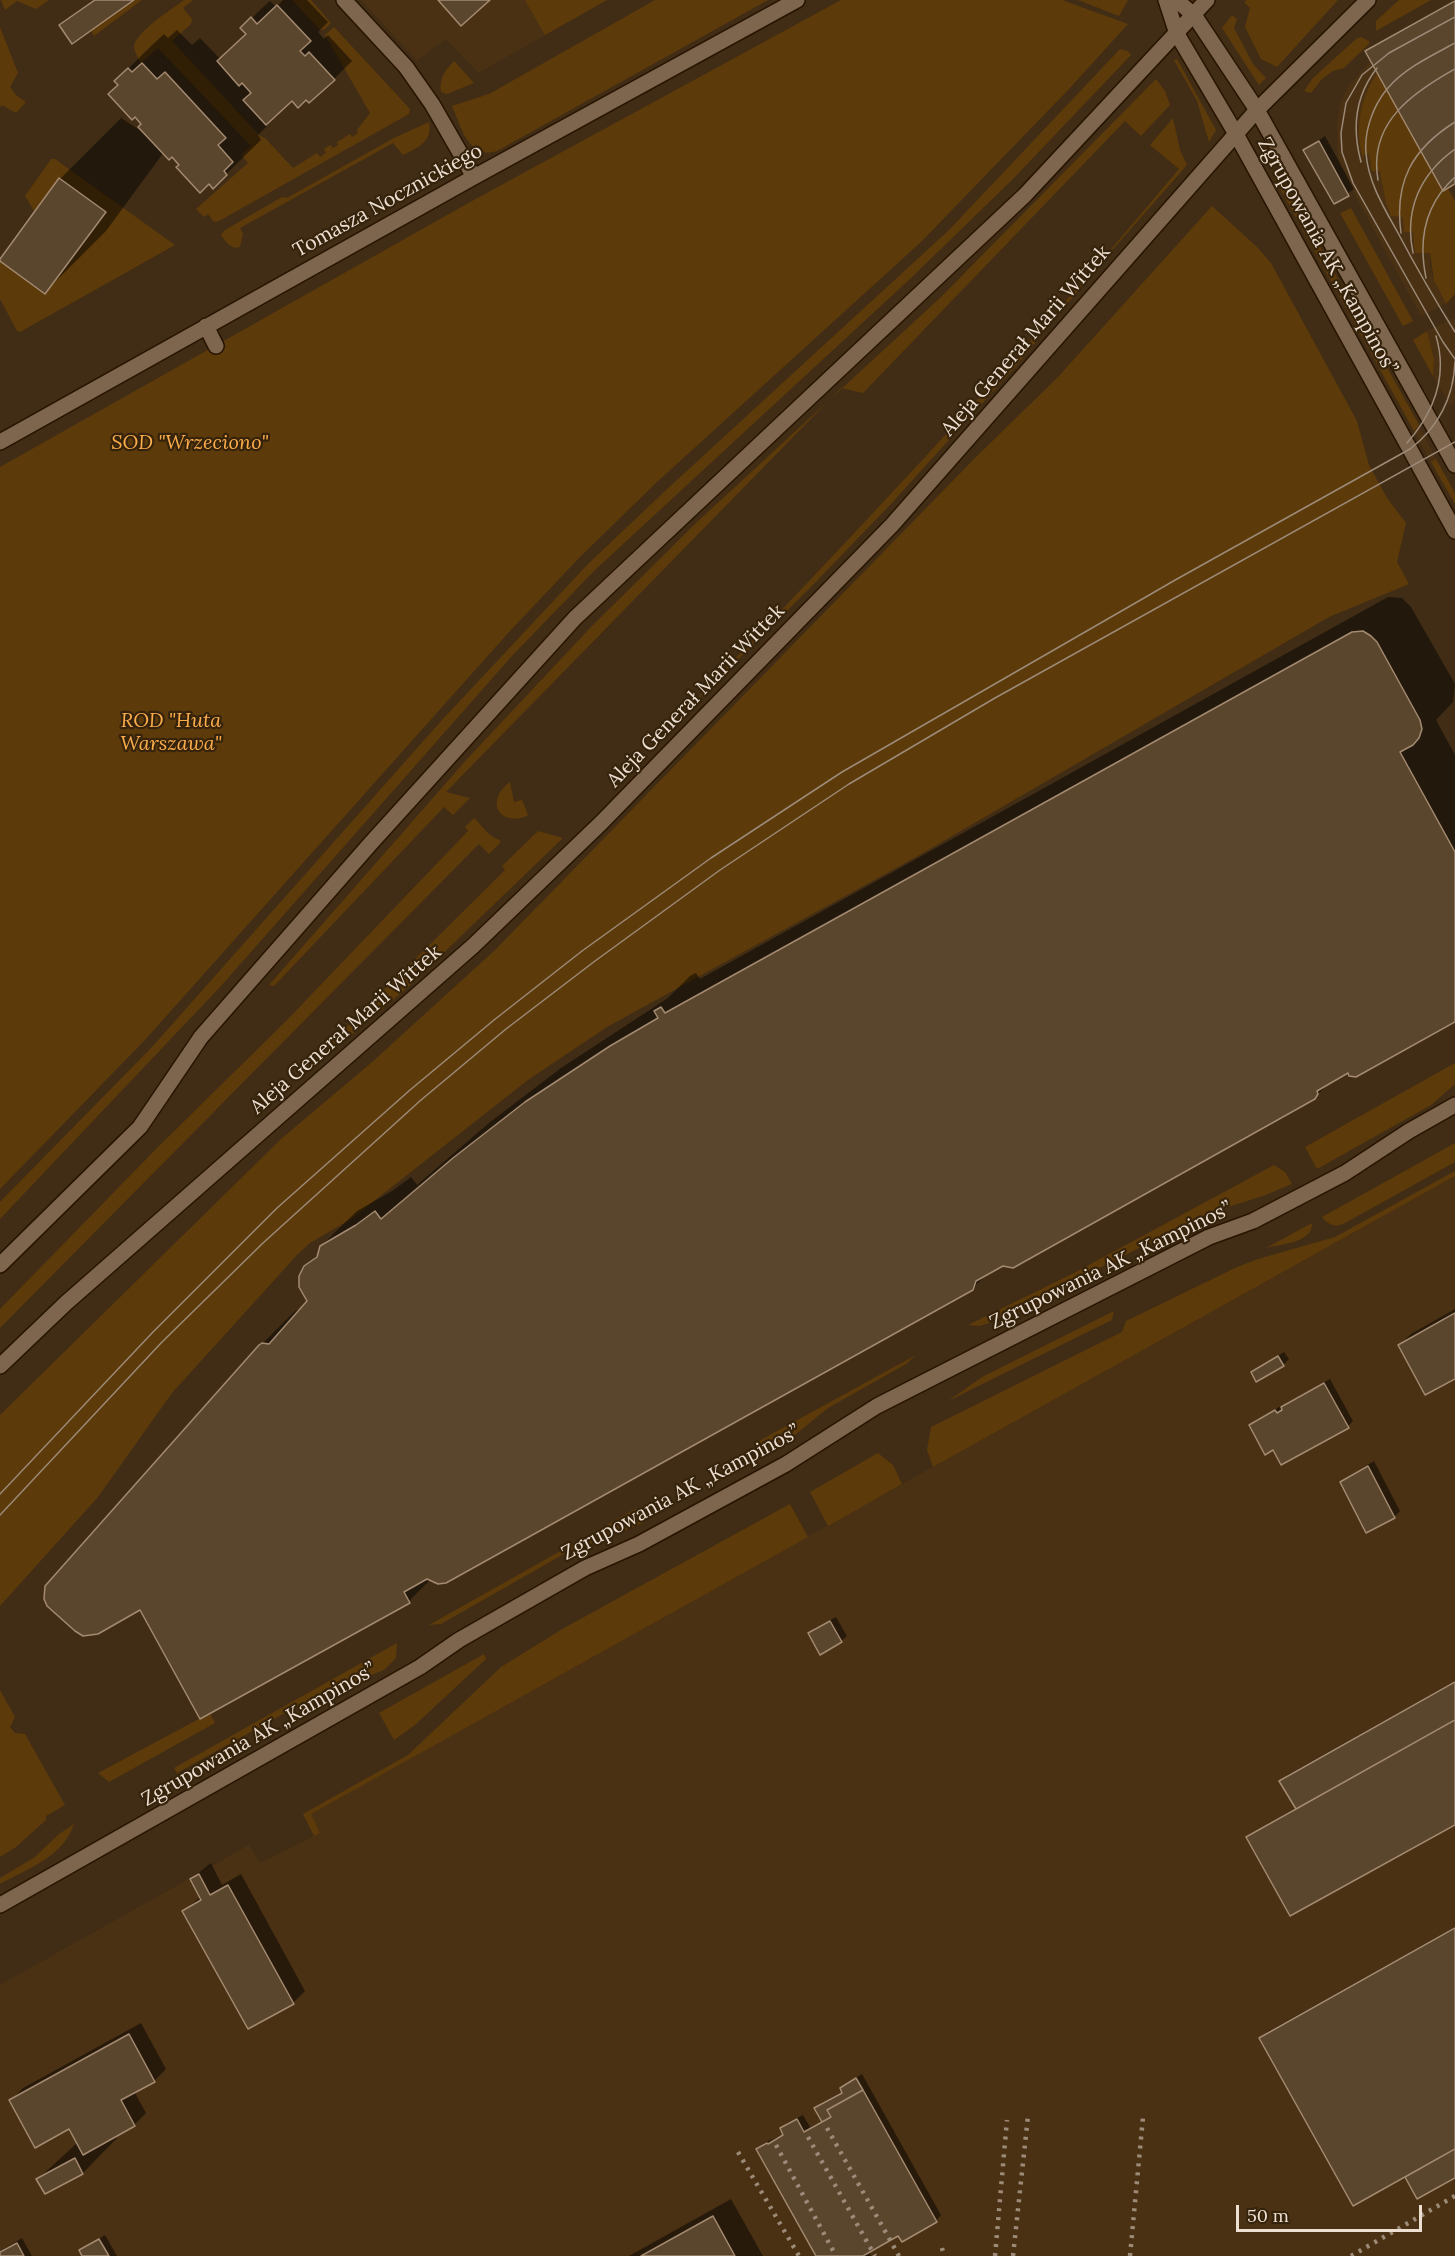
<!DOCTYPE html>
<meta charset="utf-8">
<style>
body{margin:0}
#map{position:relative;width:1455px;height:2256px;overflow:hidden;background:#412d15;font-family:Lora,serif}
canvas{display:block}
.scale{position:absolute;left:1236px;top:2205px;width:186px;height:27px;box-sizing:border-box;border:3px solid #eddfd2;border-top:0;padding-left:8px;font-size:18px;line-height:21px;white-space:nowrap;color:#eddfd2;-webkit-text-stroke:4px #36230b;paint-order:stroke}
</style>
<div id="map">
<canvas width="1455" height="2256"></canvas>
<div class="scale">50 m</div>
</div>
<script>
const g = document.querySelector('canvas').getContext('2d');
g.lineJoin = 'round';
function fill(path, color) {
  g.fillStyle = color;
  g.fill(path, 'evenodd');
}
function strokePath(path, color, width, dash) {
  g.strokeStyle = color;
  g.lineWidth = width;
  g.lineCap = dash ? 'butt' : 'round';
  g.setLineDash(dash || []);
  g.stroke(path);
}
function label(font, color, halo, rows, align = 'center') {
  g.font = font + ' Lora,serif';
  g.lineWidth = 4.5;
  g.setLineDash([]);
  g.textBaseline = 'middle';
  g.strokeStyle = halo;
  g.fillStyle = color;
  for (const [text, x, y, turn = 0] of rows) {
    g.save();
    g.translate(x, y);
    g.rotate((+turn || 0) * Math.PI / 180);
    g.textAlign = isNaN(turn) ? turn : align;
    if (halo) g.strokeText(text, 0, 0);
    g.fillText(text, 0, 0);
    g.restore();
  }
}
fill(new Path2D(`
 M 361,0 L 607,0 L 478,73 L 446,39 L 417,61 Z
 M 1373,58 L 1379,70 L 1364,153 L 1370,153 L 1370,162 L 1380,170 L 1385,199 L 1403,216 L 1430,253 L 1430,267 L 1434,280 L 1446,304 L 1421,316 L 1359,203 L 1346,177 L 1338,157 L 1337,124 L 1340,104 L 1348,87 Z
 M 1453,318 L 1455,321 L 1455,398 L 1451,406 L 1433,376 L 1434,359 L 1427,331 Z
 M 1419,425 L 1436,459 L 1431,462 L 1414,431 Z
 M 1455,1176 L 1455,2256 L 0,2256 L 0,1985 L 249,1845 L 260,1863 L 320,1833 L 310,1814 Z`), '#4b3113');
fill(new Path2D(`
 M 1,0 L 49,0 L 36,9 L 17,1 L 5,10 Z
 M 133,0 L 142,0 L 94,36 L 91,30 Z
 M 184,0 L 193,0 L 183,8 L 192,19 L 191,24 L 172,41 L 260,136 L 265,138 L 293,168 L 317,153 L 320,157 L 326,153 L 324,149 L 330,145 L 333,148 L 338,145 L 337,142 L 350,134 L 352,137 L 358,133 L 357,130 L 370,113 L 325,35 L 334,27 L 410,109 L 409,114 L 219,221 L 214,222 L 208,214 L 204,217 L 196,209 L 248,163 L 241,155 L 251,146 L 158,48 L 141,63 C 138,58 134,51 134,46 C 137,31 172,9 184,0 Z
 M 292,0 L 311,0 L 331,23 L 325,29 L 320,30 Z
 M 525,0 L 607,0 L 545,35 Z
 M 655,0 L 768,0 L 497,151 C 468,160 461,126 452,106 L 489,94 Z
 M 841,0 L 1062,0 L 1128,24 L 1069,89 L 921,242 L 657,482 L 579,558 L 509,632 L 144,1041 L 0,1189 L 0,467 L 472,201 Z
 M 1078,0 L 1128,0 L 1119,16 Z
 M 1247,0 L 1338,0 L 1277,67 L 1261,59 L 1245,27 L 1250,8 L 1244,2 Z
 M 1399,0 L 1431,0 L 1376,31 L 1376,21 Z
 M 1232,15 L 1237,19 L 1234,28 L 1253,64 L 1266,78 L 1259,85 L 1222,28 Z
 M 0,27 L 18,73 L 10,87 L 16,95 L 26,102 L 16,113 L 2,105 L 0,107 Z
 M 1361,37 L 1369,41 L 1369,44 L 1344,68 L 1333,71 L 1322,79 L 1311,93 L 1304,91 L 1313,78 L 1356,39 Z
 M 1120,49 L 1128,51 L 1131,55 L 1012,180 L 911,278 L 595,570 L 511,657 L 221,986 L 0,1219 L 0,1202 L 152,1047 L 442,720 L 588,564 L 665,491 L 949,230 Z
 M 1177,59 L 1216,130 L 1209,142 L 1197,101 L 1174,60 Z
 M 454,61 L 474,83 L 447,94 L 441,92 C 439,79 445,70 454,61 Z
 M 1379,70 L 1455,201 L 1455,294 L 1446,304 L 1434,280 L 1430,253 L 1415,253 L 1413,232 L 1404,232 L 1403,217 L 1391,216 L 1385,199 L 1380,171 L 1372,171 L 1369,154 L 1364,154 L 1363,158 C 1354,126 1361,97 1379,70 Z
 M 1156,79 L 1165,91 L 1170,105 L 1141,136 L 1125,121 L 863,393 L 841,388 L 446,792 L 470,798 L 453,815 L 444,807 L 274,986 L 269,985 L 468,758 L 591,627 L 697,522 L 941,297 Z
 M 1173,118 L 1180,150 L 1187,165 L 1099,265 L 1017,365 L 889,506 L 810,588 L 674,723 C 847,542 1019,361 1179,169 L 1150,145 Z
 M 429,122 C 433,141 418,148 403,155 L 393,143 L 240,228 L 243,234 L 240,247 C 231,250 226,242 221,235 L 225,230 L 282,197 L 287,198 L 392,139 Z
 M 51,159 L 55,159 L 175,245 L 20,332 L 17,331 L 0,299 L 0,261 L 45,294 L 106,212 L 59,178 L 34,211 L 25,196 Z
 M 1278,171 L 1419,425 L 1414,431 L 1273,176 Z
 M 1212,206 L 1257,247 L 1271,263 L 1357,421 L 1369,465 L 1387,498 L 1406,523 L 1397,562 L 1409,584 L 1329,617 L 916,857 L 607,1027 L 528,1080 L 351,1219 L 310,1243 L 297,1255 L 172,1393 L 98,1497 L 0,1606 L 0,1415 L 281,1139 L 371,1063 L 494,951 L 975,458 L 1058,377 Z
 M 1351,208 L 1413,321 L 1403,326 L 1340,213 Z
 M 1427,331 L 1434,359 L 1433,376 L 1413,340 Z
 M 1436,459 L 1455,493 L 1455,504 L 1431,462 Z
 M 510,782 L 514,802 L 522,800 L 528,815 C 514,824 491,816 498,797 C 500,790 505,786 510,782 Z
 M 474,818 C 483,826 487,836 500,840 L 500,843 L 489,854 L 479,844 L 0,1328 L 0,1309 L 156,1149 L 288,1019 L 468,831 L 465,827 Z
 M 538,831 L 563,838 L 406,989 L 296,1081 L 295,1078 L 505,870 L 502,866 Z
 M 1455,1063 L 1455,1084 L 1431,1105 L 1317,1169 L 1305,1147 Z
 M 1455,1143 L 1455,1162 L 1345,1223 C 1336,1228 1328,1225 1322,1217 Z
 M 1274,1165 L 1285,1172 L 1292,1184 L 1263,1196 L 1209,1213 L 989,1323 L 979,1326 L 968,1325 L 1074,1273 Z
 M 1455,1171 L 1455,1176 L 933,1467 L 927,1450 L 931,1427 L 1122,1332 L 1126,1321 L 1237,1267 L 1258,1259 L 1335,1237 Z
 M 1312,1223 C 1313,1243 1281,1244 1266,1248 Z
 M 1114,1311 L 1112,1320 L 948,1401 L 982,1377 Z
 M 916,1355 L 906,1364 L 828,1408 L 791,1438 L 767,1454 L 759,1441 Z
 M 878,1453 L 893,1465 L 902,1484 L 828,1526 L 810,1492 Z
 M 790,1504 L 808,1537 L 311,1814 L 320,1833 L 314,1836 L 303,1814 L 408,1755 L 501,1667 L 564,1628 Z
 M 637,1508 L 645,1522 L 626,1530 L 571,1550 L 441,1624 L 429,1625 Z
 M 397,1643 L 396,1658 L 384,1670 L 310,1699 L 177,1773 L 174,1768 Z
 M 484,1654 L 486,1659 L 415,1725 L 394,1740 L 379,1713 Z
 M 0,1690 L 15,1717 L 10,1727 L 15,1733 L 25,1734 L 65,1805 L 46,1816 L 46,1820 L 16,1847 L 0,1857 Z
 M 210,1713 L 215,1723 L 109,1782 L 98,1773 Z
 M 74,1824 C 63,1857 29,1868 0,1884 L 0,1878 L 35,1857 L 59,1834 Z`), '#5d3a0a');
fill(new Path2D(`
 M 283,0 L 307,0 L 328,22 L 318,32 L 324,39 L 328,35 L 352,61 L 334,79 L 306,98 L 292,99 L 265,124 L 267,126 L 258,135 L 261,140 L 226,174 L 181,165 L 172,155 L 164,152 L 106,231 L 45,292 L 1,260 L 60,179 L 121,118 L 147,135 L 143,124 L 116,81 L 151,46 L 164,34 L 168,38 L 177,30 L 192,45 L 200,38 L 221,60 L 248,34 L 242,28 L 260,10 L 270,1 L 276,7 Z
 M 1455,0 L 1455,182 L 1367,52 L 1372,46 Z
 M 1325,136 L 1354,189 L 1334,202 L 1305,150 Z
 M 1388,597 L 1402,598 L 1411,607 L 1455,684 L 1453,702 L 1436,720 L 1455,755 L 1455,1020 L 1348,1071 L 1332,1080 L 1314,1098 L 988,1273 L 972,1289 L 431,1579 L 409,1601 L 260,1346 L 295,1311 L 301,1309 L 308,1301 L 306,1267 L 320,1252 L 321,1246 L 357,1211 L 392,1191 L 411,1177 L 417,1185 L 489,1123 L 561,1068 L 668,998 L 690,976 L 696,973 L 700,979 Z
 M 1455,1309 L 1455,1377 L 1399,1345 L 1411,1334 Z
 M 1284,1352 L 1289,1359 L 1283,1365 L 1253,1372 Z
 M 1330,1379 L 1353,1421 L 1348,1426 L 1273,1448 L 1251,1425 L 1256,1420 L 1281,1406 L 1282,1408 L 1288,1402 Z
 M 1374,1461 L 1400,1511 L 1394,1517 L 1367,1531 L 1341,1483 L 1347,1477 Z
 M 836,1617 L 847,1636 L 841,1641 L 809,1634 L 815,1628 Z
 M 1455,1681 L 1455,1823 L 1248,1837 L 1254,1832 L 1297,1807 L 1281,1781 L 1287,1775 Z
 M 211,1863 L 222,1885 L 241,1874 L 305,1991 L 293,2003 L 184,1911 L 201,1896 L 191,1879 Z
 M 1455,1927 L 1455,2176 L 1417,2197 L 1406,2175 L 1261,2038 L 1267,2032 Z
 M 141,2023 L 166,2069 L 154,2081 L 134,2091 L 146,2113 L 134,2125 L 116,2135 L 117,2138 L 83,2173 L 45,2192 L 38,2179 L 78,2142 L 70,2127 L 11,2100 L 23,2088 Z
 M 862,2074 L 941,2215 L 936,2221 L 899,2234 L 868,2251 L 871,2256 L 817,2256 L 758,2149 L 764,2143 L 784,2134 L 782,2129 L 787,2123 L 803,2115 L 810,2127 L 823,2121 L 816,2109 L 821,2103 L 843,2091 L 842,2088 L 847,2083 Z
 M 731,2199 L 763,2256 L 629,2256 Z
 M 105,2235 L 117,2256 L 84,2256 L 81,2250 Z
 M 22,2238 L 32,2256 L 0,2256 L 0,2251 Z`), '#0007');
const building = new Path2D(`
 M 95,0 L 134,0 L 72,44 L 59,25 Z
 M 438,0 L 490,0 L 461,26 Z
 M 1455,1 L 1455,184 L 1443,191 L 1365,51 Z
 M 277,5 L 311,41 L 300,51 L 305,56 L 309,52 L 335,80 L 309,103 L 306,100 L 298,108 L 292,101 L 266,125 L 243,100 L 251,93 L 242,83 L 239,86 L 217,61 L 246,34 L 240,28 L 251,17 L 257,24 Z
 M 142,63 L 157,79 L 165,72 L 226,138 L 218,145 L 233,162 L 224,171 L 227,175 L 213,189 L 209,184 L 200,193 L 176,167 L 179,165 L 172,157 L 169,160 L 138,127 L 141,124 L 135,117 L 132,120 L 108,94 L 118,85 L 114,81 L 128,68 L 132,72 Z
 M 1319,141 L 1349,196 L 1334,204 L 1303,150 Z
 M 59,178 L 106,212 L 45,294 L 0,261 L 0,259 Z
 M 1363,631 L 1371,636 L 1377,642 L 1420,720 L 1422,729 L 1419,738 L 1413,745 L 1400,752 L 1455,852 L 1455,1022 L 1356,1077 L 1349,1076 L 1348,1073 L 1317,1091 L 1318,1094 L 1315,1099 L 1013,1268 L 1003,1266 L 976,1281 L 973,1290 L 446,1583 L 438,1584 L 427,1579 L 404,1592 L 410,1603 L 200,1719 L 140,1610 L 98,1634 L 83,1636 L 75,1631 L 47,1606 L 44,1599 L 45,1586 L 259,1345 L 262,1343 L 269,1344 L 307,1301 L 299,1287 L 299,1276 L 304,1266 L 317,1257 L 320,1246 L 356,1225 L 375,1211 L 381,1219 L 453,1158 L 525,1102 L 610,1046 L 658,1018 L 654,1011 L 661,1007 L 665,1013 L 1352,632 Z
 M 1455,1313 L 1455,1379 L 1425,1395 L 1398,1345 Z
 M 1278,1356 L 1284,1366 L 1256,1382 L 1251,1372 Z
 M 1324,1383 L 1349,1428 L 1281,1465 L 1273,1450 L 1265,1455 L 1249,1425 L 1275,1410 L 1277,1413 L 1282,1410 L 1281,1407 Z
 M 1368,1466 L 1395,1518 L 1366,1533 L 1340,1482 Z
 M 830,1621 L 842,1642 L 820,1655 L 808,1633 Z
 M 1455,1682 L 1455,1720 L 1296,1809 L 1279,1781 Z
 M 1455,1720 L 1455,1825 L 1290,1916 L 1246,1837 Z
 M 199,1874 L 210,1895 L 228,1885 L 294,2004 L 248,2029 L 182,1911 L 201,1900 L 190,1879 Z
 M 1455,1928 L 1455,2149 L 1353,2206 L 1259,2038 Z
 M 129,2034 L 155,2082 L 121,2100 L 135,2126 L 83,2155 L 69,2129 L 35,2148 L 9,2100 Z
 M 856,2078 L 863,2090 L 827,2110 L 831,2117 L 822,2122 L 814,2108 L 842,2093 L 840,2088 Z
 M 863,2090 L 937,2222 L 902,2242 L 898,2236 L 863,2256 L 816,2256 L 756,2149 L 767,2143 L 768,2144 L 783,2135 L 780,2128 L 797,2119 L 804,2132 L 831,2117 L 827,2110 Z
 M 1455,2149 L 1455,2178 L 1417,2199 L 1405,2177 Z
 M 75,2158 L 83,2174 L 45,2194 L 36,2179 Z
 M 713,2216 L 735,2256 L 641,2256 Z
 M 99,2239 L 109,2256 L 82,2256 L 79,2250 Z
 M 17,2243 L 24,2256 L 0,2256 L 0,2252 Z`);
fill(building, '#5a452d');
strokePath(building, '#a38a71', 1.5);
const minor = new Path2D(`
 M 344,0 L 406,67 L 432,104 L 474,177
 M 1166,0 L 1177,34 L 1236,134 L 1455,531
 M 1176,0 L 1194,15 L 1257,110 L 1455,465
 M 206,326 L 216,346
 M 0,442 L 474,177 L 797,0
 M 0,1905 L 420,1667 L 459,1640 L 585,1568 L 639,1544 L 786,1464 L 877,1406 L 1209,1237 L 1253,1221 L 1345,1173 L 1409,1131 L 1455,1105`);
const secondary = new Path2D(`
 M 0,1265 L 140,1127 L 201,1037 L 371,843 L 575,618 L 1025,195 L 1207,0
 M 0,1366 L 66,1303 L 473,946 L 601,823 L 892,525 L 1257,110 L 1368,0`);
strokePath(minor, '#271400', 18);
strokePath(secondary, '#271400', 18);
strokePath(minor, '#7e664e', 15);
strokePath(secondary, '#7e664e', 15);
strokePath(new Path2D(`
 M 1455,17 L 1389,53 L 1362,75 L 1346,103 L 1341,133 L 1342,152 L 1353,183 L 1443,342 L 1455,359
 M 1455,43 C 1431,56 1405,68 1387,89 C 1373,106 1364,131 1366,153 C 1368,182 1384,208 1398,233 C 1416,267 1435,300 1455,332
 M 1361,162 C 1352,129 1355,96 1377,68
 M 1378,180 C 1368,123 1412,93 1455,69
 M 1401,233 C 1394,182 1412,149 1455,122
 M 1413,253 C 1404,210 1420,174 1455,149
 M 1426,278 C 1418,239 1425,204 1455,177
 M 1407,443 C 1434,412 1448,376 1436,336
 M 0,1494 L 153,1332 L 277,1208 L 410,1090 L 494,1020 L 582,951 L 711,858 L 842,772 L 1177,579 L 1410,449 C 1438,428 1454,397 1455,361
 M 0,1515 L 162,1342 L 263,1243 L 421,1100 L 506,1029 L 595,961 L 720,870 L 849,784 L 995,698 L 1455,442`), '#9c8b79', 1.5);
strokePath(new Path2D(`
 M 827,2128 L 899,2256
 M 808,2137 L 875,2256
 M 776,2145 L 836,2256
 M 738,2152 L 799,2256
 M 942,2248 L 944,2256
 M 995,2256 L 1007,2120
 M 1013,2256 L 1028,2116
 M 1130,2256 L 1143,2117
 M 1351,2256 L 1455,2196`), '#9c8b79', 4.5, [3, 6]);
label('20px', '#eddfd2', '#36230b', [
 ["Tomasza Nocznickiego",388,201,-29],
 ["Zgrupowania AK „Kampinos”",1327,256,61],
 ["Aleja Generał Marii Wittek",1026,341,-49],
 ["Aleja Generał Marii Wittek",696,696,-46],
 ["Aleja Generał Marii Wittek",346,1030,-41],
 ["Zgrupowania AK „Kampinos”",1111,1266,-26],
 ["Zgrupowania AK „Kampinos”",681,1493,-28],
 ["Zgrupowania AK „Kampinos”",259,1735,-30]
]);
label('italic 20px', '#fbac4b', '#36230b', [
 ["SOD \"Wrzeciono\"",190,443],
 ["ROD \"Huta",171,721],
 ["Warszawa\"",171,744]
]);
</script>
